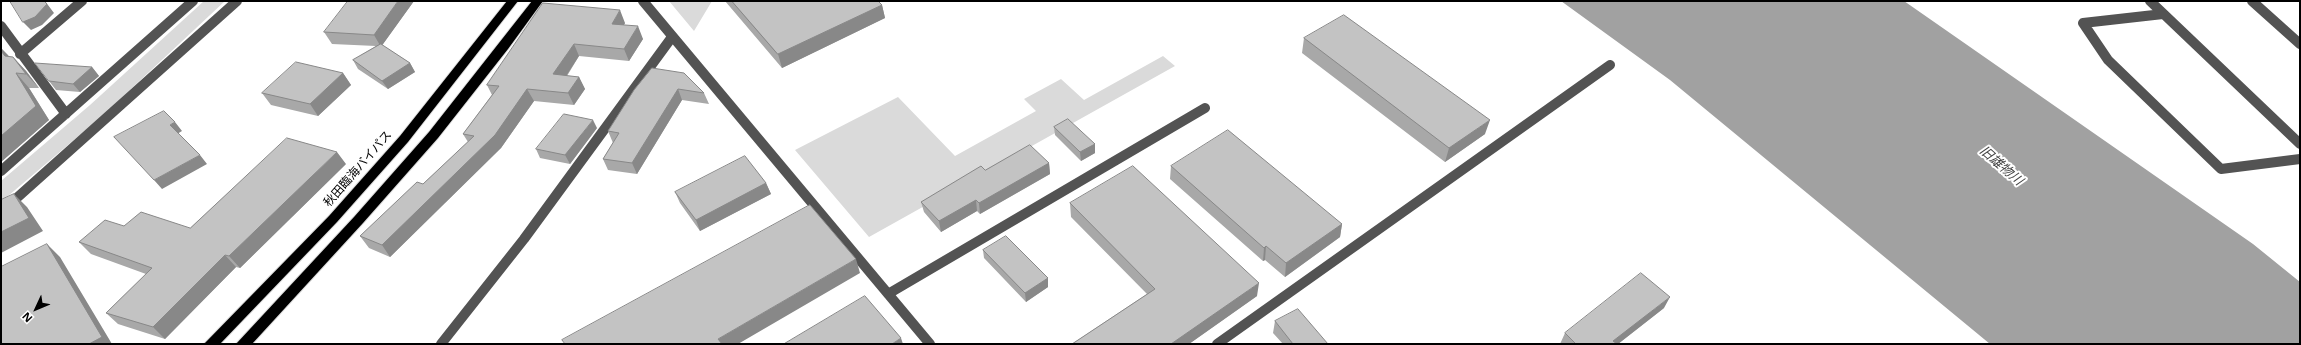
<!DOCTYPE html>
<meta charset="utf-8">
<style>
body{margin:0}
#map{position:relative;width:2301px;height:345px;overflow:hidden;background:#fff;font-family:"Open Sans",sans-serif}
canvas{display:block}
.frame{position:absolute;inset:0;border:2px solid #000;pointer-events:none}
.north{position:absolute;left:16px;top:289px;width:40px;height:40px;-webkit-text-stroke:3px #fff;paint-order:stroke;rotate:226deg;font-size:11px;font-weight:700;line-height:16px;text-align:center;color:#000}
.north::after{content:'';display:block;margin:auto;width:14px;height:18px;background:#000;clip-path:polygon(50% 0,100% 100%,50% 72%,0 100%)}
</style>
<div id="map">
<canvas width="2301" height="345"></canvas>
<div class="frame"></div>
<div class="north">N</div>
</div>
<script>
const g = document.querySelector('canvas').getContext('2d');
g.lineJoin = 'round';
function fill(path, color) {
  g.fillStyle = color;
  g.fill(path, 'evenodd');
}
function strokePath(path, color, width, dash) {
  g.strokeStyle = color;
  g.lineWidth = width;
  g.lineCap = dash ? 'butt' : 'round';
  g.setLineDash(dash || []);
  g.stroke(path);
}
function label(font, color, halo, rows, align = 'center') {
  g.font = font + ' "Open Sans","Noto Sans JP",sans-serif';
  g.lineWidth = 4;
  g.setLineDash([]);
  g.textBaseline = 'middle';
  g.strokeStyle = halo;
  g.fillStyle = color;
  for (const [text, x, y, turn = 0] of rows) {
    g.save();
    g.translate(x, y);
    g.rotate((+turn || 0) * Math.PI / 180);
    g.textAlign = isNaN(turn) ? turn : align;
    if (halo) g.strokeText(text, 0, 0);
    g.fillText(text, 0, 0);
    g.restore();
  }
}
fill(new Path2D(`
 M 204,1 L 225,1 L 102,116 L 1,202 L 1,181 L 90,105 Z
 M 669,1 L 712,1 L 694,31 Z
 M 1163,56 L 1175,66 L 869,237 L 795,150 L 898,97 L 955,156 L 1036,111 L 1024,99 L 1061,79 L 1084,100 Z`), '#dadada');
fill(new Path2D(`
 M 1561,1 L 1904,1 L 2253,244 L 2300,282 L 2300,344 L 1990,344 L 1670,80 Z`), '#a1a1a1');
const highway = new Path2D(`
 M 507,1 L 518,1 L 408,142 L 337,222 L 220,344 L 204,344 L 329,216 L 400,136 Z
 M 532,1 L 543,1 L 508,49 L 438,138 L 363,223 L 252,344 L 236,344 L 354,217 L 429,132 Z`);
strokePath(highway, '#dbdbdb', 2);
strokePath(new Path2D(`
 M 643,1 L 930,344
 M 2150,1 L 2300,144
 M 2252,1 L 2300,44
 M 2163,14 L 2083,23 L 2108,60 L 2221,169 L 2300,159
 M 1,26 L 66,114
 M 20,54 L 82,1
 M 1,171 L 193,1
 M 1,212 L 237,1
 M 888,294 L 1205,108
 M 441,344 L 524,239 L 672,37
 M 1217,344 L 1610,65`), '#535353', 10);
fill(highway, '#000');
fill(new Path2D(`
 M 414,1 L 382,45 L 410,63 L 415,72 L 388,89 L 358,69 L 353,60 L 376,46 L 332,44 L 324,32 Z
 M 725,1 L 878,1 L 882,5 L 885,18 L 782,68 Z
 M 543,3 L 625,23 L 624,25 L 643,39 L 629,61 L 579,56 L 567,76 L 579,77 L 585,89 L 574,105 L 534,101 L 501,148 L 390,257 L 369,248 L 360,236 L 423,184 L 468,142 L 463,134 L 492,95 L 487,85 Z
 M 1304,38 L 1485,134 L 1445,162 L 1302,53 Z
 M 1,48 L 9,57 L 13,57 L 26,71 L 39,88 L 29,88 L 49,120 L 1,162 Z
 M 92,67 L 99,76 L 80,92 L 56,90 L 49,81 Z
 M 652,68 L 704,93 L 709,104 L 682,100 L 637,174 L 608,170 L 603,159 L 613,143 L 608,131 Z
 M 343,73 L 351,85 L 318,116 L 271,105 L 262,93 Z
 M 1054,127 L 1095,144 L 1095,153 L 1081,161 L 1055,135 Z
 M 597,128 L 570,164 L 540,158 L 536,149 Z
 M 1049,163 L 1050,174 L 980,214 L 977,211 L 941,232 L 924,212 L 921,202 L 985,170 Z
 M 346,164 L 240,268 L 236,267 L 165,339 L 118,324 L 106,313 L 146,274 L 91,254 L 79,242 L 124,226 L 190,228 Z
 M 1171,166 L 1342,224 L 1340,237 L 1285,277 L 1265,260 L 1263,261 L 1170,179 Z
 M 766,183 L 771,194 L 700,231 L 680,203 L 675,192 Z
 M 1070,203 L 1257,296 L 1189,344 L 1072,344 L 1147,294 L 1071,217 Z
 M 983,250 L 1048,278 L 1048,287 L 1026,302 L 984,258 Z
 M 1664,308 L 1618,344 L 1560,344 L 1565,333 Z
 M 1275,321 L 1328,344 L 1283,344 L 1273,333 Z`), '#a8a8a8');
fill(new Path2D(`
 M 44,1 L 45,1 L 54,13 L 42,25 L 31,30 L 23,22 Z
 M 398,1 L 414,1 L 381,47 L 374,35 Z
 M 882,5 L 885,18 L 782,68 L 778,54 Z
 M 620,10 L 625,23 L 617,36 L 612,24 Z
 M 638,26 L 643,39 L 629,61 L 624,49 Z
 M 574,44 L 579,56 L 559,87 L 553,74 Z
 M 1,48 L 8,55 L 18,70 L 5,56 L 1,51 Z
 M 13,57 L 26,71 L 39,88 L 26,74 Z
 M 410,63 L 415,72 L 388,89 L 382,81 Z
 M 92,67 L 99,76 L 80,92 L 73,84 Z
 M 16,73 L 29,88 L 49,120 L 1,162 L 1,136 Z
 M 343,73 L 351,85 L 318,116 L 310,104 Z
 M 579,77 L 585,89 L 574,105 L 568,93 Z
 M 527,89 L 534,101 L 501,148 L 390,257 L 382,245 Z
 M 678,89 L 682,100 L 637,174 L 632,163 Z
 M 593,120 L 597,128 L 570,164 L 565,155 Z
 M 1490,120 L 1485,134 L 1445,162 L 1449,148 Z
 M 175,122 L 182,131 L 177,134 L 170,125 Z
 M 1095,144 L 1095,153 L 1081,161 L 1080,152 Z
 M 337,152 L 346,164 L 240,268 L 229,256 Z
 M 200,155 L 207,164 L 162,189 L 154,180 Z
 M 1049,163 L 1050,174 L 980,214 L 979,203 Z
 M 766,183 L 771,194 L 700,231 L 696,220 Z
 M 14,194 L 27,207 L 43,231 L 1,253 L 1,232 Z
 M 976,200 L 977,211 L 941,232 L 939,221 Z
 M 1342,224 L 1340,237 L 1285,277 L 1286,263 Z
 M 47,244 L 60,257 L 112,344 L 89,344 Z
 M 1266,246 L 1265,260 L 1263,261 L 1264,248 Z
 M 225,255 L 236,267 L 165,339 L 153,327 Z
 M 856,259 L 860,273 L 738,344 L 720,344 L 718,339 Z
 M 1048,278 L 1048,287 L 1026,302 L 1025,293 Z
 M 1259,283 L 1257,296 L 1189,344 L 1171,344 Z
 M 1670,297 L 1664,308 L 1618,344 L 1611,344 L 1613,341 Z
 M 901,338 L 903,344 L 892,344 Z`), '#888');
const building = new Path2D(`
 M 10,1 L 44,1 L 47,4 L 35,17 L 23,22 Z
 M 348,1 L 398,1 L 374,35 L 324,32 Z
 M 732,1 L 878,1 L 882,5 L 778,54 Z
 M 543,3 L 620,10 L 612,24 L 638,26 L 624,49 L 574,44 L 553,74 L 579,77 L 568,93 L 527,89 L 495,135 L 382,245 L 360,236 L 417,182 L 423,184 L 474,136 L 463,134 L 499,86 L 487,85 Z
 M 1344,15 L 1490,120 L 1449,148 L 1304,38 Z
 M 381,44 L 410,63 L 382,81 L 353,60 Z
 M 1,51 L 5,56 L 13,57 L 26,74 L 16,73 L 36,106 L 1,136 Z
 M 296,62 L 343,73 L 310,104 L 262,93 Z
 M 35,63 L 92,67 L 73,84 L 49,81 Z
 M 652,68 L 684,73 L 704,93 L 678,89 L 632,163 L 603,159 L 619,133 L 608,131 L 634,90 Z
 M 164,111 L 175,122 L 170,125 L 200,155 L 154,180 L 114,137 Z
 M 564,114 L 593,120 L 565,155 L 536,149 Z
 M 1068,119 L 1095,144 L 1080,152 L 1054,127 Z
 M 1228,130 L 1342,224 L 1286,263 L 1266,246 L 1264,248 L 1171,166 Z
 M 287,138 L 337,152 L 229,256 L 225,255 L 153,327 L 106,313 L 152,268 L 79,242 L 105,220 L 124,226 L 141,212 L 190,228 Z
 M 1030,145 L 1049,163 L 979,203 L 976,200 L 939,221 L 921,202 L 981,166 L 985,170 Z
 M 745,156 L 766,183 L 696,220 L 675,192 Z
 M 1133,166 L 1259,283 L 1171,344 L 1072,344 L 1155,289 L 1070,203 Z
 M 14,194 L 29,218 L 1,232 L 1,200 Z
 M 810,205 L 856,259 L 718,339 L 722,344 L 565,344 L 562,340 Z
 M 1006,236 L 1048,278 L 1025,293 L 983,250 Z
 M 47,244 L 102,337 L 89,344 L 1,344 L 1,267 Z
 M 1641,273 L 1670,297 L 1613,341 L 1617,344 L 1576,344 L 1565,333 Z
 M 865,296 L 901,338 L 892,344 L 784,344 Z
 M 1298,309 L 1328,344 L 1293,344 L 1275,321 Z`);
fill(building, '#c3c3c3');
strokePath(building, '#888', 1);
label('12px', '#000', '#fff', [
 ["秋田臨海バイパス",358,169,-49]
]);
label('italic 13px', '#424242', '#fff', [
 ["旧雄物川",2001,166,41]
]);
</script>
